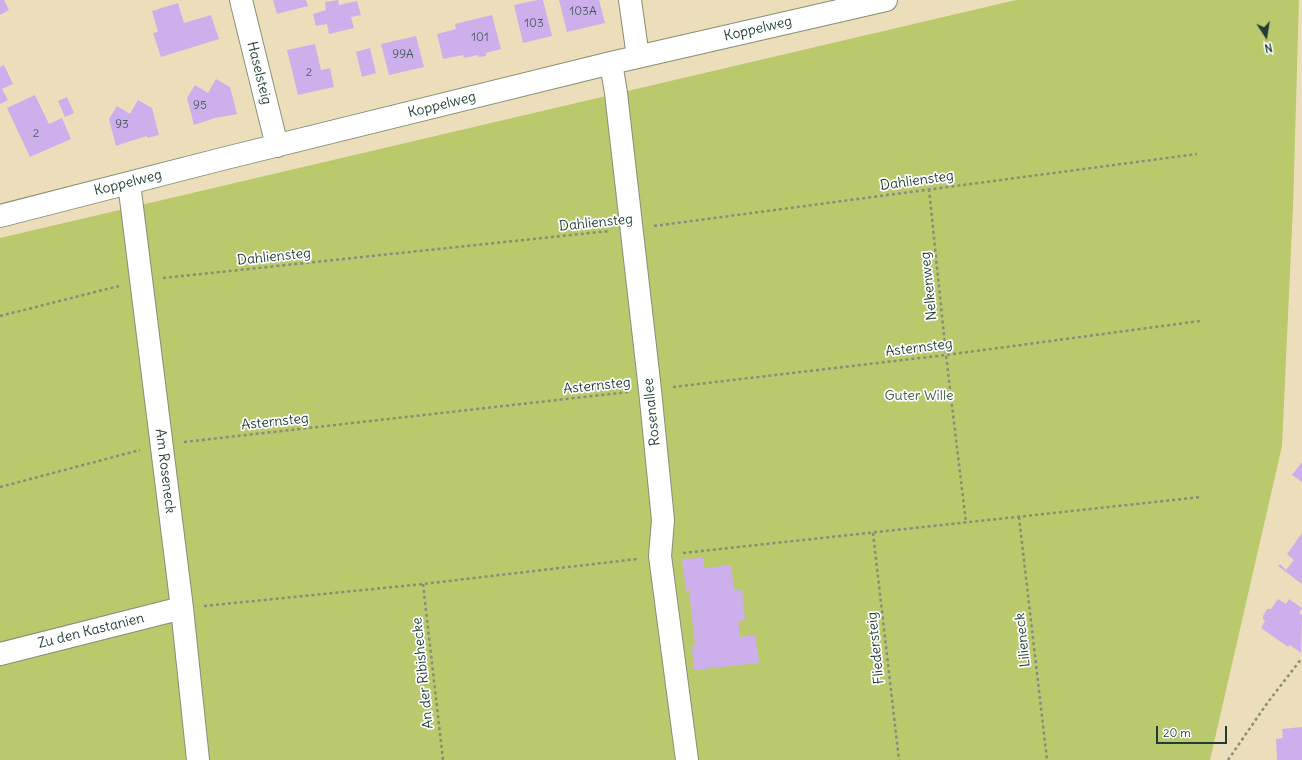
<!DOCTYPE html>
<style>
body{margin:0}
#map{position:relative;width:1302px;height:760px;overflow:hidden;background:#ecdeba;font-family:Delius,sans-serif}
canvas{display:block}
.north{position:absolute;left:1246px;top:16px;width:40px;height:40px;-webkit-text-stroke:3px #fff;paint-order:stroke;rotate:168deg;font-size:11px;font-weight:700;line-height:16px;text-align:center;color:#1f3d34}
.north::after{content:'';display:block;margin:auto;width:14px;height:18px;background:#1f3d34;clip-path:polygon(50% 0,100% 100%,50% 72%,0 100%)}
.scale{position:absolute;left:1156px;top:726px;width:71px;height:18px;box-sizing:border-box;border:2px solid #1f3d34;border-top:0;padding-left:5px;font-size:12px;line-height:14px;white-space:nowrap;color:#1f3d34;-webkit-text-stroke:3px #fff;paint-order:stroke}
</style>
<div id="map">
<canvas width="1302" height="760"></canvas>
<div class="north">N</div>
<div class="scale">20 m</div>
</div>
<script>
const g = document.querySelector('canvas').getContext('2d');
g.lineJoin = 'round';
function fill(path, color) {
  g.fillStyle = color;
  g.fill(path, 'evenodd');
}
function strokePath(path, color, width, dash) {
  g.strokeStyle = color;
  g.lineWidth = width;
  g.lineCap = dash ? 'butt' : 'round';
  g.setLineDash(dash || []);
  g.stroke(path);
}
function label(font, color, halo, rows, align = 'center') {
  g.font = font + ' Delius,sans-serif';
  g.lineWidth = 3.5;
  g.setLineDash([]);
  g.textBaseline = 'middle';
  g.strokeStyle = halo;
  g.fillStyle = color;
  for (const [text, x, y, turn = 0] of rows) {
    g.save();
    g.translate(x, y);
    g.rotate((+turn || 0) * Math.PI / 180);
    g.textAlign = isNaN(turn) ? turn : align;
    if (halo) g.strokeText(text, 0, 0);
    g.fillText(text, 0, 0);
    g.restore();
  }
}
fill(new Path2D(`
 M 1016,0 L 1299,0 L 1293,207 L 1282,446 L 1210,760 L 0,760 L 0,238 Z`), '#bac96c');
fill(new Path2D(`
 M 0,0 L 4,0 L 9,10 L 0,15 Z
 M 273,0 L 306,0 L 308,6 L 277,14 Z
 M 338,0 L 339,5 L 357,1 L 361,15 L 351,17 L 354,28 L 329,34 L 327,24 L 316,26 L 313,14 L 326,10 L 325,2 Z
 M 537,0 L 543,0 L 552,36 L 523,43 L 514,5 Z
 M 559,0 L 599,0 L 605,23 L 567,32 Z
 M 178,3 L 184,23 L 211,15 L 219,39 L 161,57 L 153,33 L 158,32 L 152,11 Z
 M 492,15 L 501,49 L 486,53 L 486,56 L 479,57 L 478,55 L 464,58 L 463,55 L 443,59 L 437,34 L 456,29 L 455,24 Z
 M 416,36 L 424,67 L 389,75 L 381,44 Z
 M 315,44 L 321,70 L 330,68 L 334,87 L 298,95 L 287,50 Z
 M 370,48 L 376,73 L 362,77 L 356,52 Z
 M 4,65 L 13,84 L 2,89 L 8,100 L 0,104 L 0,67 Z
 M 216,79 L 230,87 L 237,114 L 215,118 L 194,125 L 187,98 L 195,85 L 208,93 Z
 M 35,95 L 49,124 L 62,118 L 71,139 L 30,157 L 7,108 Z
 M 67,97 L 74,113 L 65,117 L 58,101 Z
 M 138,100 L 152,108 L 159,135 L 147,138 L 147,136 L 137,139 L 116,146 L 109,119 L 117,106 L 130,114 Z
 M 1302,462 L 1302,482 L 1292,475 Z
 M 1302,533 L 1302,584 L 1278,566 L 1280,564 L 1286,570 L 1294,560 L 1287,554 Z
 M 703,558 L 704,568 L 731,565 L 734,590 L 742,590 L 745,620 L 738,621 L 740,637 L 755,635 L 759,663 L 694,670 L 692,646 L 695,645 L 689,590 L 686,591 L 682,559 Z
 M 1278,599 L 1286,604 L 1289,599 L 1302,608 L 1299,613 L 1302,615 L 1301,653 L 1290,645 L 1288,647 L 1261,628 L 1265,621 L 1263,619 L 1263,616 L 1267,609 L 1271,609 Z
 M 1302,727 L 1302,760 L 1277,760 L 1276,739 L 1283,738 L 1282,729 Z`), '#cdb0eb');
const minor = new Path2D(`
 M 241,0 L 277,146
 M 630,0 L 638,57
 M 611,63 L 616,93 L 650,390 L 663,520 L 660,556 L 687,760
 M 129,183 L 182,608 L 198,760
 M 0,216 L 222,159 L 611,63 L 886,0
 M 0,654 L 182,608`);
strokePath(minor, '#868e77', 24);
strokePath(new Path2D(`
 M 929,189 L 946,355 L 966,523
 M 654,226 L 1197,154
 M 163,278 L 609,231
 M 0,316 L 119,286
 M 673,387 L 946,355 L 1200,321
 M 184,442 L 628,392
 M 0,487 L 140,450
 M 1019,517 L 1047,760
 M 873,533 L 899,760
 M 683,553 L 1201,497
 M 423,584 L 443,760
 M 204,606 L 423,584 L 637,559
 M 1228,760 L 1268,702 L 1302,658`), '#868e77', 2.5, [3, 3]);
strokePath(minor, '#fff', 22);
label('12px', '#4a5a62', null, [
 ["103A",583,12],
 ["103",534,24],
 ["101",480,38],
 ["99A",403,55],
 ["2",309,73],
 ["95",200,106],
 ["93",122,125],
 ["2",36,134]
]);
label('14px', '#1f3d34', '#fff', [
 ["Koppelweg",758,29,-13],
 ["Haselsteig",259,73,76],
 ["Koppelweg",442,105,-14],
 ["Dahliensteg",917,181,-8],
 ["Koppelweg",128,183,-14],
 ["Dahliensteg",596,223,-6],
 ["Dahliensteg",274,257,-6],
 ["Nelkenweg",929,286,-96],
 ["Asternsteg",919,348,-7],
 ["Asternsteg",597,386,-6],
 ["Rosenallee",652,412,-96],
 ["Asternsteg",275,422,-6],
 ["Am Roseneck",165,471,83],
 ["Zu den Kastanien",91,631,-14],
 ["Lilieneck",1023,640,-96],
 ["Fliedersteig",876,648,-96],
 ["An der Ribishecke",423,673,-96]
]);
label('14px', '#466042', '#fff', [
 ["Guter Wille",919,396]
]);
</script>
